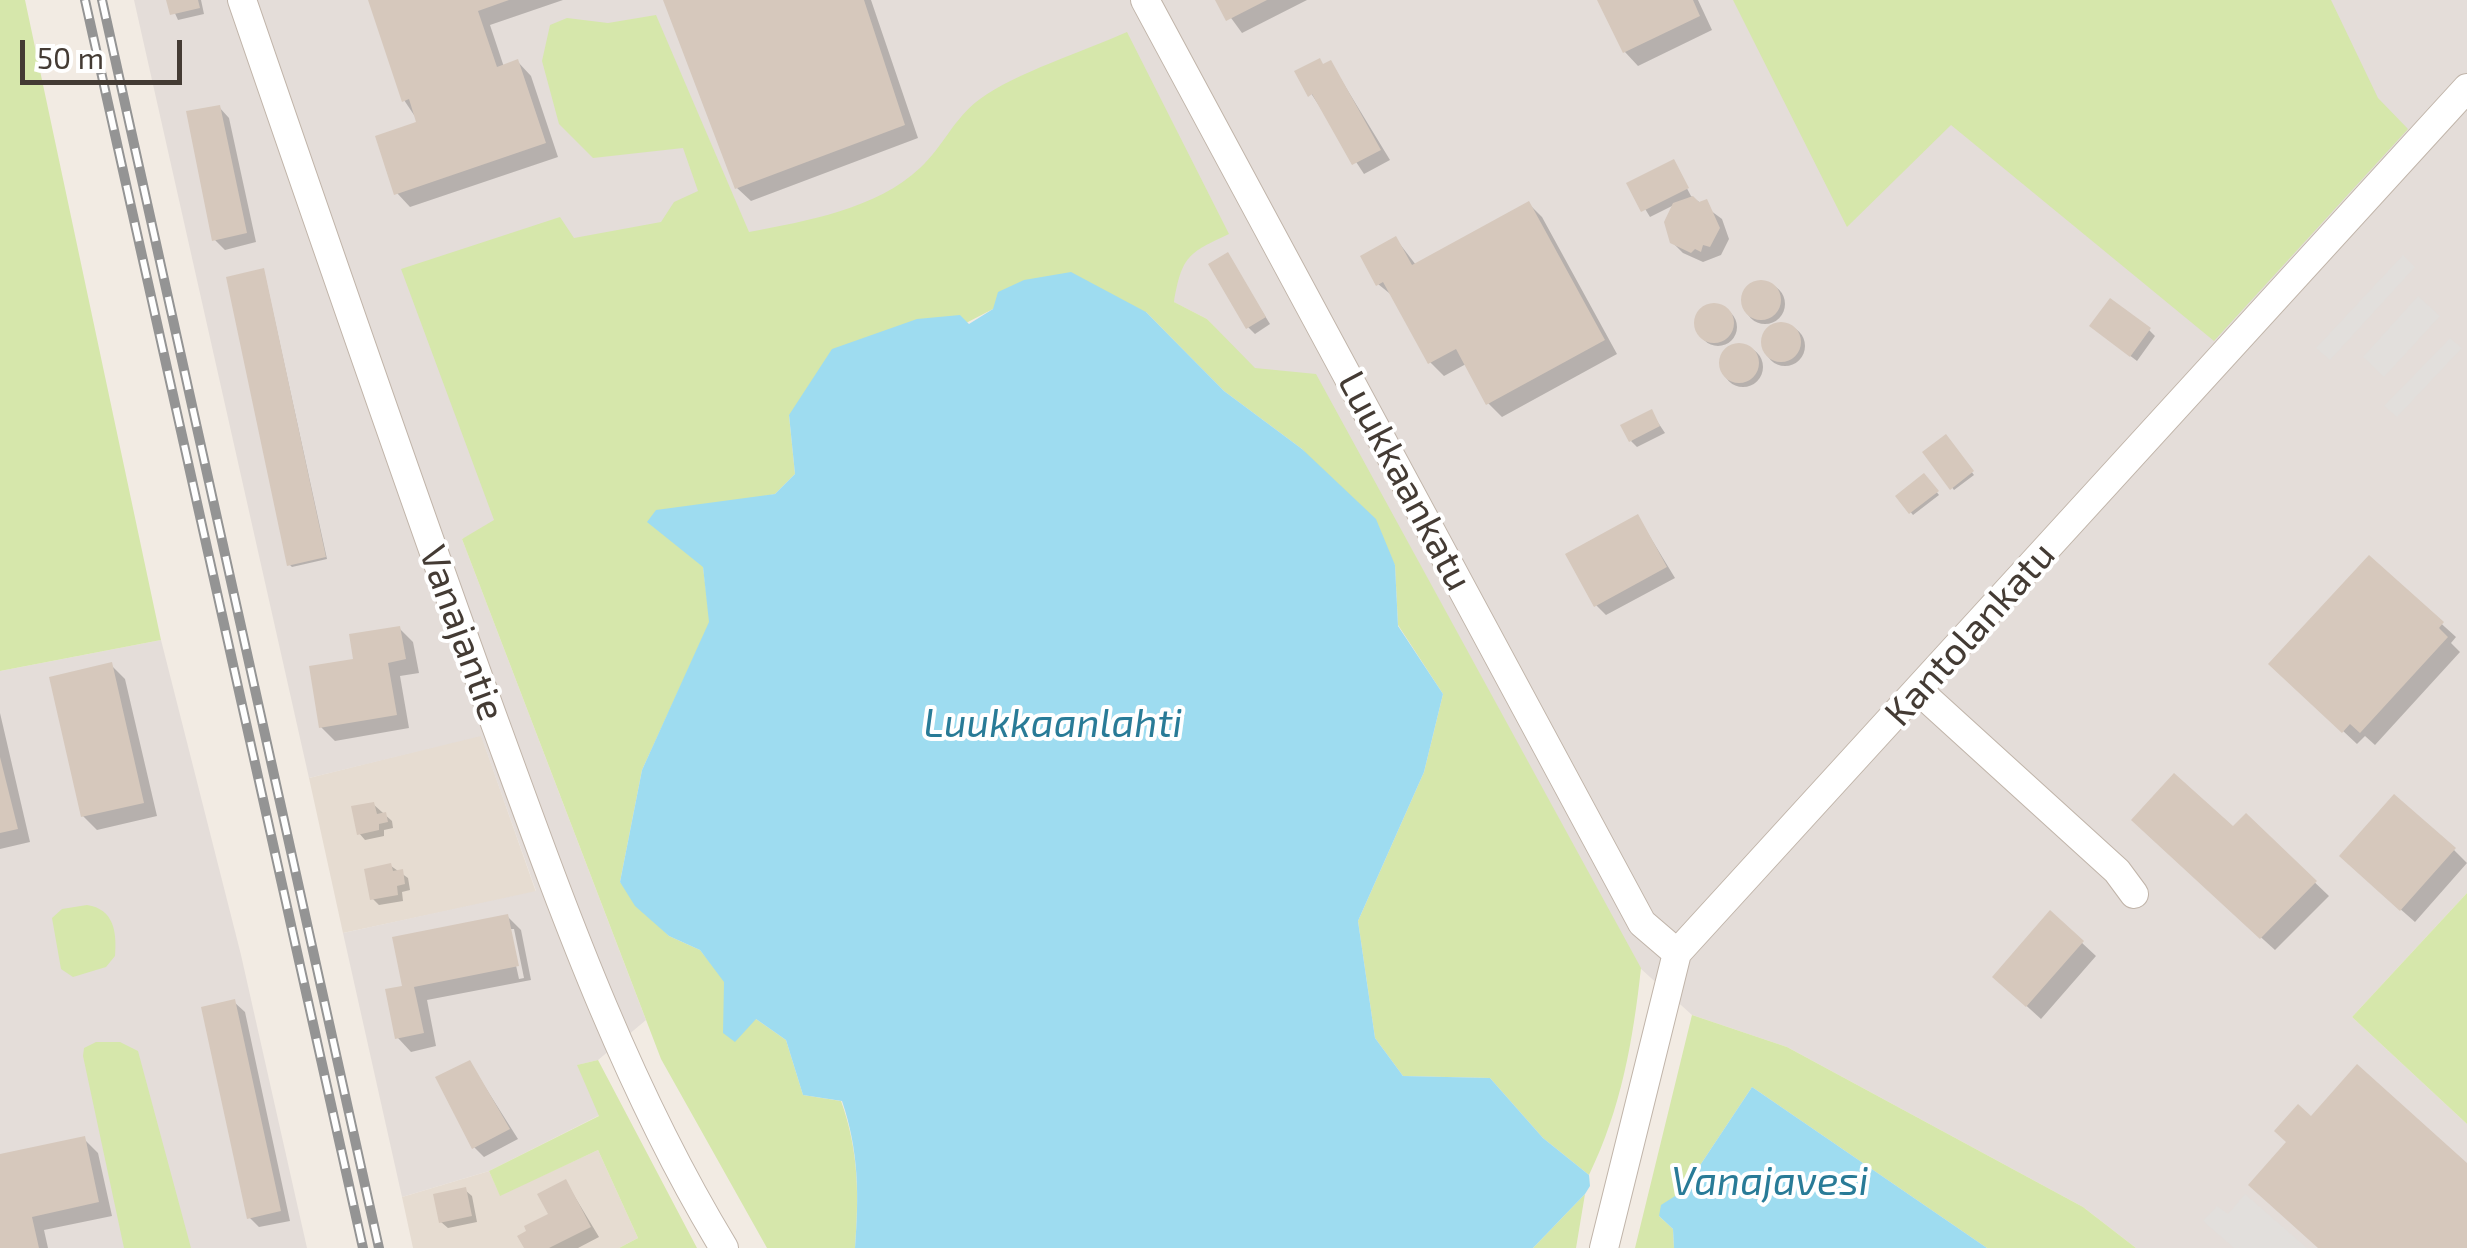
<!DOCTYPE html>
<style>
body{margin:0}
#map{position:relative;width:2467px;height:1248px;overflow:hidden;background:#f2ebe3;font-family:"Exo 2",sans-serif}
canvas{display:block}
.scale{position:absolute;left:20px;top:40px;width:162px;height:45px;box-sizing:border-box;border:5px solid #443b34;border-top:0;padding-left:12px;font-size:30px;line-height:35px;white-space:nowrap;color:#443b34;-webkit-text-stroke:8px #fff;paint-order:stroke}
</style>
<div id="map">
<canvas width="2467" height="1248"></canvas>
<div class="scale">50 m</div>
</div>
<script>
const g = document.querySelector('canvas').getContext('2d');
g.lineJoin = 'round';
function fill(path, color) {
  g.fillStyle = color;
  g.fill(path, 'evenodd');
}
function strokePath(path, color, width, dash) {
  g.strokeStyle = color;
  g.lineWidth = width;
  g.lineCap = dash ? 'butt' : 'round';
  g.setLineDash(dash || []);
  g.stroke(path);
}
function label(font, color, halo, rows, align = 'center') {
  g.font = font + ' "Exo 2",sans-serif';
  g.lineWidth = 8;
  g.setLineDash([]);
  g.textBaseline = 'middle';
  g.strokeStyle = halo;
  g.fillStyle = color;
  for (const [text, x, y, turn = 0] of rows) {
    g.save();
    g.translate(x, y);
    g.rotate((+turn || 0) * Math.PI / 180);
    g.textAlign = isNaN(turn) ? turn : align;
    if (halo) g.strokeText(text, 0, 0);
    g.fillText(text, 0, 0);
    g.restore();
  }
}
fill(new Path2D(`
 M 481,735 L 536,892 L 343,933 L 309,778 Z
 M 598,1150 L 638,1238 L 619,1248 L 413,1248 L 402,1197 L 489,1171 L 500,1195 Z`), '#e6dcd1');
fill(new Path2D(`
 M 134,0 L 2467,0 L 2467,893 L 2352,1017 L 2467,1124 L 2467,1248 L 2136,1248 L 2083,1207 L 1787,1047 L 1692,1015 L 1640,968 L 1406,540 L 1207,319 L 1075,252 L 752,408 L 462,539 L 646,1020 L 598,1060 L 578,1065 L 600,1115 L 489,1171 L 402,1197 L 343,933 L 536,891 L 481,736 L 309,778 Z
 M 161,640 L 241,955 L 307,1248 L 0,1248 L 0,671 Z`), '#e4ddd9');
fill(new Path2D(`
 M 0,0 L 25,0 L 161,640 L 0,671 Z
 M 1733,0 L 2331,0 L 2378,98 L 2408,129 L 2214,341 L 1951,125 L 1847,227 Z
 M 656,15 L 749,232 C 806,221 877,209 920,168 C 943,147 953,119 980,99 C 1015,73 1085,51 1127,32 L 1229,234 C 1188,253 1182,256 1174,302 L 1207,319 L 1255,368 L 1316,374 L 1641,968 C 1633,1041 1621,1109 1589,1175 L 1543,1138 L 1490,1078 L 1403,1076 L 1375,1038 L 1358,921 L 1424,772 L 1443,694 L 1398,625 L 1395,565 L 1302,449 L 1224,391 L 1146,312 L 993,309 L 789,415 L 795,474 L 775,494 L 744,500 L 703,567 L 710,622 L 642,770 L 620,882 L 669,936 L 700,950 L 756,1019 L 786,1040 L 803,1095 L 841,1101 C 859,1151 859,1196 855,1248 L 767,1248 L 661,1059 L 462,539 L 494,520 L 401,269 L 560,217 L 574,238 L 661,222 L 674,202 L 698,191 L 683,148 L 593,158 L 559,124 L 542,61 L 550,25 L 567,18 L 608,23 Z
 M 2467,893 L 2467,1124 L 2352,1017 Z
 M 87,905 C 114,909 117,932 115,956 L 106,967 L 73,977 L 61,969 L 52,918 L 62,909 Z
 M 1692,1015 L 1787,1047 L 2083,1207 L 2136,1248 L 1987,1248 L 1752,1087 L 1683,1191 L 1659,1216 L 1673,1229 L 1674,1248 L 1635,1248 Z
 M 96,1042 L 120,1042 L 138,1051 L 191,1248 L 124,1248 L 83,1056 L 84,1048 Z
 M 598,1060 L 697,1248 L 619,1248 L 638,1238 L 598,1150 L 500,1196 L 489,1171 L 599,1116 L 577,1065 Z
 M 1585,1194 L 1576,1248 L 1533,1248 Z`), '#d6e7ab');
fill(new Path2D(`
 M 2403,255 L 2415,267 L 2330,360 L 2316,348 Z
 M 2418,296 L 2440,316 L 2384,377 L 2363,357 Z
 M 2450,338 L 2462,348 L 2397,417 L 2384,406 Z
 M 2245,1194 L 2307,1248 L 2234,1248 L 2203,1221 L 2217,1206 L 2228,1214 Z`), '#e2dfdc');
fill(new Path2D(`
 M 1071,272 L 1146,312 L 1224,391 L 1302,449 L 1376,519 L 1395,565 L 1398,626 L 1443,694 L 1424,772 L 1358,921 L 1375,1038 L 1403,1076 L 1490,1078 L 1543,1138 L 1589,1175 L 1590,1186 L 1585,1194 L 1533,1248 L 855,1248 C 859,1196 859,1151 842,1101 L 803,1095 L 786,1040 L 756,1019 L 735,1042 L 723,1033 L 724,982 L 700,950 L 669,936 L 635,906 L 620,882 L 642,770 L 709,622 L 703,567 L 647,522 L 656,510 L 775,494 L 795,474 L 789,415 L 832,349 L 917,319 L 960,315 L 969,324 L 993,309 L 998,292 L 1024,280 Z
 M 1752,1087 L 1987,1248 L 1674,1248 L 1673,1229 L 1659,1216 L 1661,1205 L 1683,1191 Z`), '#9edcf0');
fill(new Path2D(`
 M 169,0 L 201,0 L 204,14 L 178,20 Z
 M 371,0 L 563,0 L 490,25 L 504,67 L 518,62 L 531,76 L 558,157 L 410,207 L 397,193 L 420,124 L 404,100 Z
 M 666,0 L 871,0 L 918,138 L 751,201 L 737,188 Z
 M 1218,0 L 1307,0 L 1242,33 Z
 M 1599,0 L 1698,0 L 1712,30 L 1638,66 L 1625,52 Z
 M 1331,63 L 1390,160 L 1364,174 L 1297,72 Z
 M 219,107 L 229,118 L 256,242 L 225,250 L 215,240 Z
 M 1673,162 L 1691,196 L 1722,219 L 1729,239 L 1721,255 L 1703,262 L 1683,253 L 1672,242 L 1676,204 L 1650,217 L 1630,184 Z
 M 1529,204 L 1542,217 L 1617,354 L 1502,417 L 1488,403 L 1466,364 L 1444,376 L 1430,362 L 1394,297 L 1378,284 L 1396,239 L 1416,265 Z
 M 1227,255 L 1270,324 L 1255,334 L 1248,327 Z
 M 264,271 L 327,559 L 292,567 L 289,564 Z
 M1745 304a20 20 0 1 1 40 0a20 20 0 1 1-40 0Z
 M1699 327a19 19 0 1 1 38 0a19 19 0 1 1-38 0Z
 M1765 346a20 20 0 1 1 40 0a20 20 0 1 1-40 0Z
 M 2149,330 L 2155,336 L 2137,361 L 2099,332 Z
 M1723 367a20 20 0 1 1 40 0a20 20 0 1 1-40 0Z
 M 1651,412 L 1665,433 L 1637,447 L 1631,441 Z
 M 1946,438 L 1974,475 L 1954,490 L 1926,453 Z
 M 1924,476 L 1939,495 L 1913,515 L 1898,496 Z
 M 1638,517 L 1675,578 L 1606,615 L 1596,605 Z
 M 2369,558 L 2456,637 L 2451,643 L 2460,652 L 2375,745 L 2365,736 L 2357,744 L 2285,677 Z
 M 399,628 L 413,642 L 419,673 L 400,676 L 409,728 L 335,741 L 321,727 L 356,661 Z
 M 111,665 L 125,679 L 157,816 L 97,830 L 83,816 Z
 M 0,713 L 30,842 L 0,849 Z
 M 373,804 L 392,821 L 393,828 L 384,830 L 384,836 L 365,840 L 359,833 Z
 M 2246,817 L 2329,896 L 2275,950 L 2147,834 L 2233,830 Z
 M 2454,850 L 2467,863 L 2415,922 L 2356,870 Z
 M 391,866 L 408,878 L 410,890 L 402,892 L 403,901 L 379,905 L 373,899 Z
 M 2051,914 L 2096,956 L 2041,1019 L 2009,990 Z
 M 507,916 L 521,930 L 531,980 L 427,1000 L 436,1046 L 411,1052 L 398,1038 L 405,988 ZM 508,929 L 514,929 L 524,978 L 519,979 Z
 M 234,1002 L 245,1012 L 290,1221 L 259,1227 L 249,1217 Z
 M 470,1063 L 518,1139 L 484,1157 L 474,1147 Z
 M 84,1139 L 98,1153 L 112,1216 L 44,1230 L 48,1248 L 0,1248 L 0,1157 Z
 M 566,1182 L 599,1237 L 578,1248 L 527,1248 L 551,1215 Z
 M 465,1190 L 472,1196 L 477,1222 L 448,1228 L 441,1222 Z`), '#0003');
fill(new Path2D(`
 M 166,0 L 198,0 L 200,8 L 170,15 Z
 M 368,0 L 509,0 L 478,11 L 497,67 L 518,59 L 546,143 L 394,195 L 375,136 L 416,122 L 409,99 L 402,102 Z
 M 663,0 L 864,0 L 905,125 L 735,189 Z
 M 1215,0 L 1267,0 L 1226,21 Z
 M 1597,0 L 1693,0 L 1700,16 L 1623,53 Z
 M 1320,58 L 1323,64 L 1331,60 L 1381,150 L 1352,165 L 1312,94 L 1308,97 L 1294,71 Z
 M 220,105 L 247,233 L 212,241 L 186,111 Z
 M 1674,159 L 1689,188 L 1641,212 L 1626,183 Z
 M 1693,196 L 1699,202 L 1707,199 L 1720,228 L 1710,247 L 1703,245 L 1701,252 L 1695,249 L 1691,253 L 1670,243 L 1664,222 L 1673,203 Z
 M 1529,201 L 1605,340 L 1486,405 L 1456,349 L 1428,364 L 1383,282 L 1376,286 L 1360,256 L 1396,236 L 1412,265 Z
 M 1228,252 L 1266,317 L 1246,329 L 1208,264 Z
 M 264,268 L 326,557 L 287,566 L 226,277 Z
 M1741 300a20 20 0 1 1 40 0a20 20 0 1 1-40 0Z
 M 2110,298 L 2151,328 L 2130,357 L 2089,326 Z
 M1694 323a20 20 0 1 1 40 0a20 20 0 1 1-40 0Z
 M1761 342a20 20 0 1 1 40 0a20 20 0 1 1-40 0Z
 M1719 363a20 20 0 1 1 40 0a20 20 0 1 1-40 0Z
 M 1652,409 L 1660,426 L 1629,442 L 1620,425 Z
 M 1946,434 L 1974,471 L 1950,490 L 1922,452 Z
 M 1924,473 L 1939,491 L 1909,514 L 1895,496 Z
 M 1638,514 L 1667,567 L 1594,607 L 1565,554 Z
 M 2369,555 L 2444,622 L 2439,628 L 2448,637 L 2360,733 L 2350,724 L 2342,733 L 2268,664 Z
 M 400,626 L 406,659 L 388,663 L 397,715 L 319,728 L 309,666 L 353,659 L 349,634 Z
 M 112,662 L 144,803 L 81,817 L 49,677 Z
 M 0,757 L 18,829 L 0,833 Z
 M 2174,773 L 2233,826 L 2246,813 L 2317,881 L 2260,939 L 2131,820 Z
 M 2394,794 L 2456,848 L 2400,911 L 2339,856 Z
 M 374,802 L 377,814 L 386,812 L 388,822 L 379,824 L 379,830 L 357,835 L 351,806 Z
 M 391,863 L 393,871 L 403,869 L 405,884 L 397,886 L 398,895 L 370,900 L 364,869 Z
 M 2050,910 L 2084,941 L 2026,1007 L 1992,977 Z
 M 508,914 L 519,966 L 414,987 L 424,1033 L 395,1039 L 385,989 L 402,986 L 392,937 Z
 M 235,999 L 281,1211 L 247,1219 L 201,1007 Z
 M 470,1060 L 510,1129 L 472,1149 L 435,1077 Z
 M 2357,1064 L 2467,1163 L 2467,1248 L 2318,1248 L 2248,1185 L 2286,1142 L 2274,1131 L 2298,1104 L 2311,1116 Z
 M 85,1136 L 99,1202 L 32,1217 L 39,1248 L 0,1248 L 0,1154 Z
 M 566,1179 L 591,1227 L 549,1248 L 524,1248 L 517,1236 L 526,1231 L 524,1226 L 548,1214 L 537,1194 Z
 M 466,1187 L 472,1216 L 439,1223 L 433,1194 Z`), '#d6c8bc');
const minor = new Path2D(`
 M 242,0 C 324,239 406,477 492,715 C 559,898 622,1080 724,1248
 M 1145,0 L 1642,923 L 1677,953
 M 1919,691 L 2117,871 L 2134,894
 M 1604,1248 L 1677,953 L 2467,88`);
strokePath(minor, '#c0b4a9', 30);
strokePath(minor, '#fff', 28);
const rail = new Path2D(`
 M 85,0 L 363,1248
 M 102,0 L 379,1248`);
strokePath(rail, '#949494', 10);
strokePath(rail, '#fff', 6, [19]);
label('38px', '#443b34', '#fff', [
 ["Luukkaankatu",1405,481,62],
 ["Vanajantie",462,633,70],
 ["Kantolankatu",1970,634,-48]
]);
label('italic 40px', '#297b97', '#fff', [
 ["Luukkaanlahti",1053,724],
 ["Vanajavesi",1770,1182]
]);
</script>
